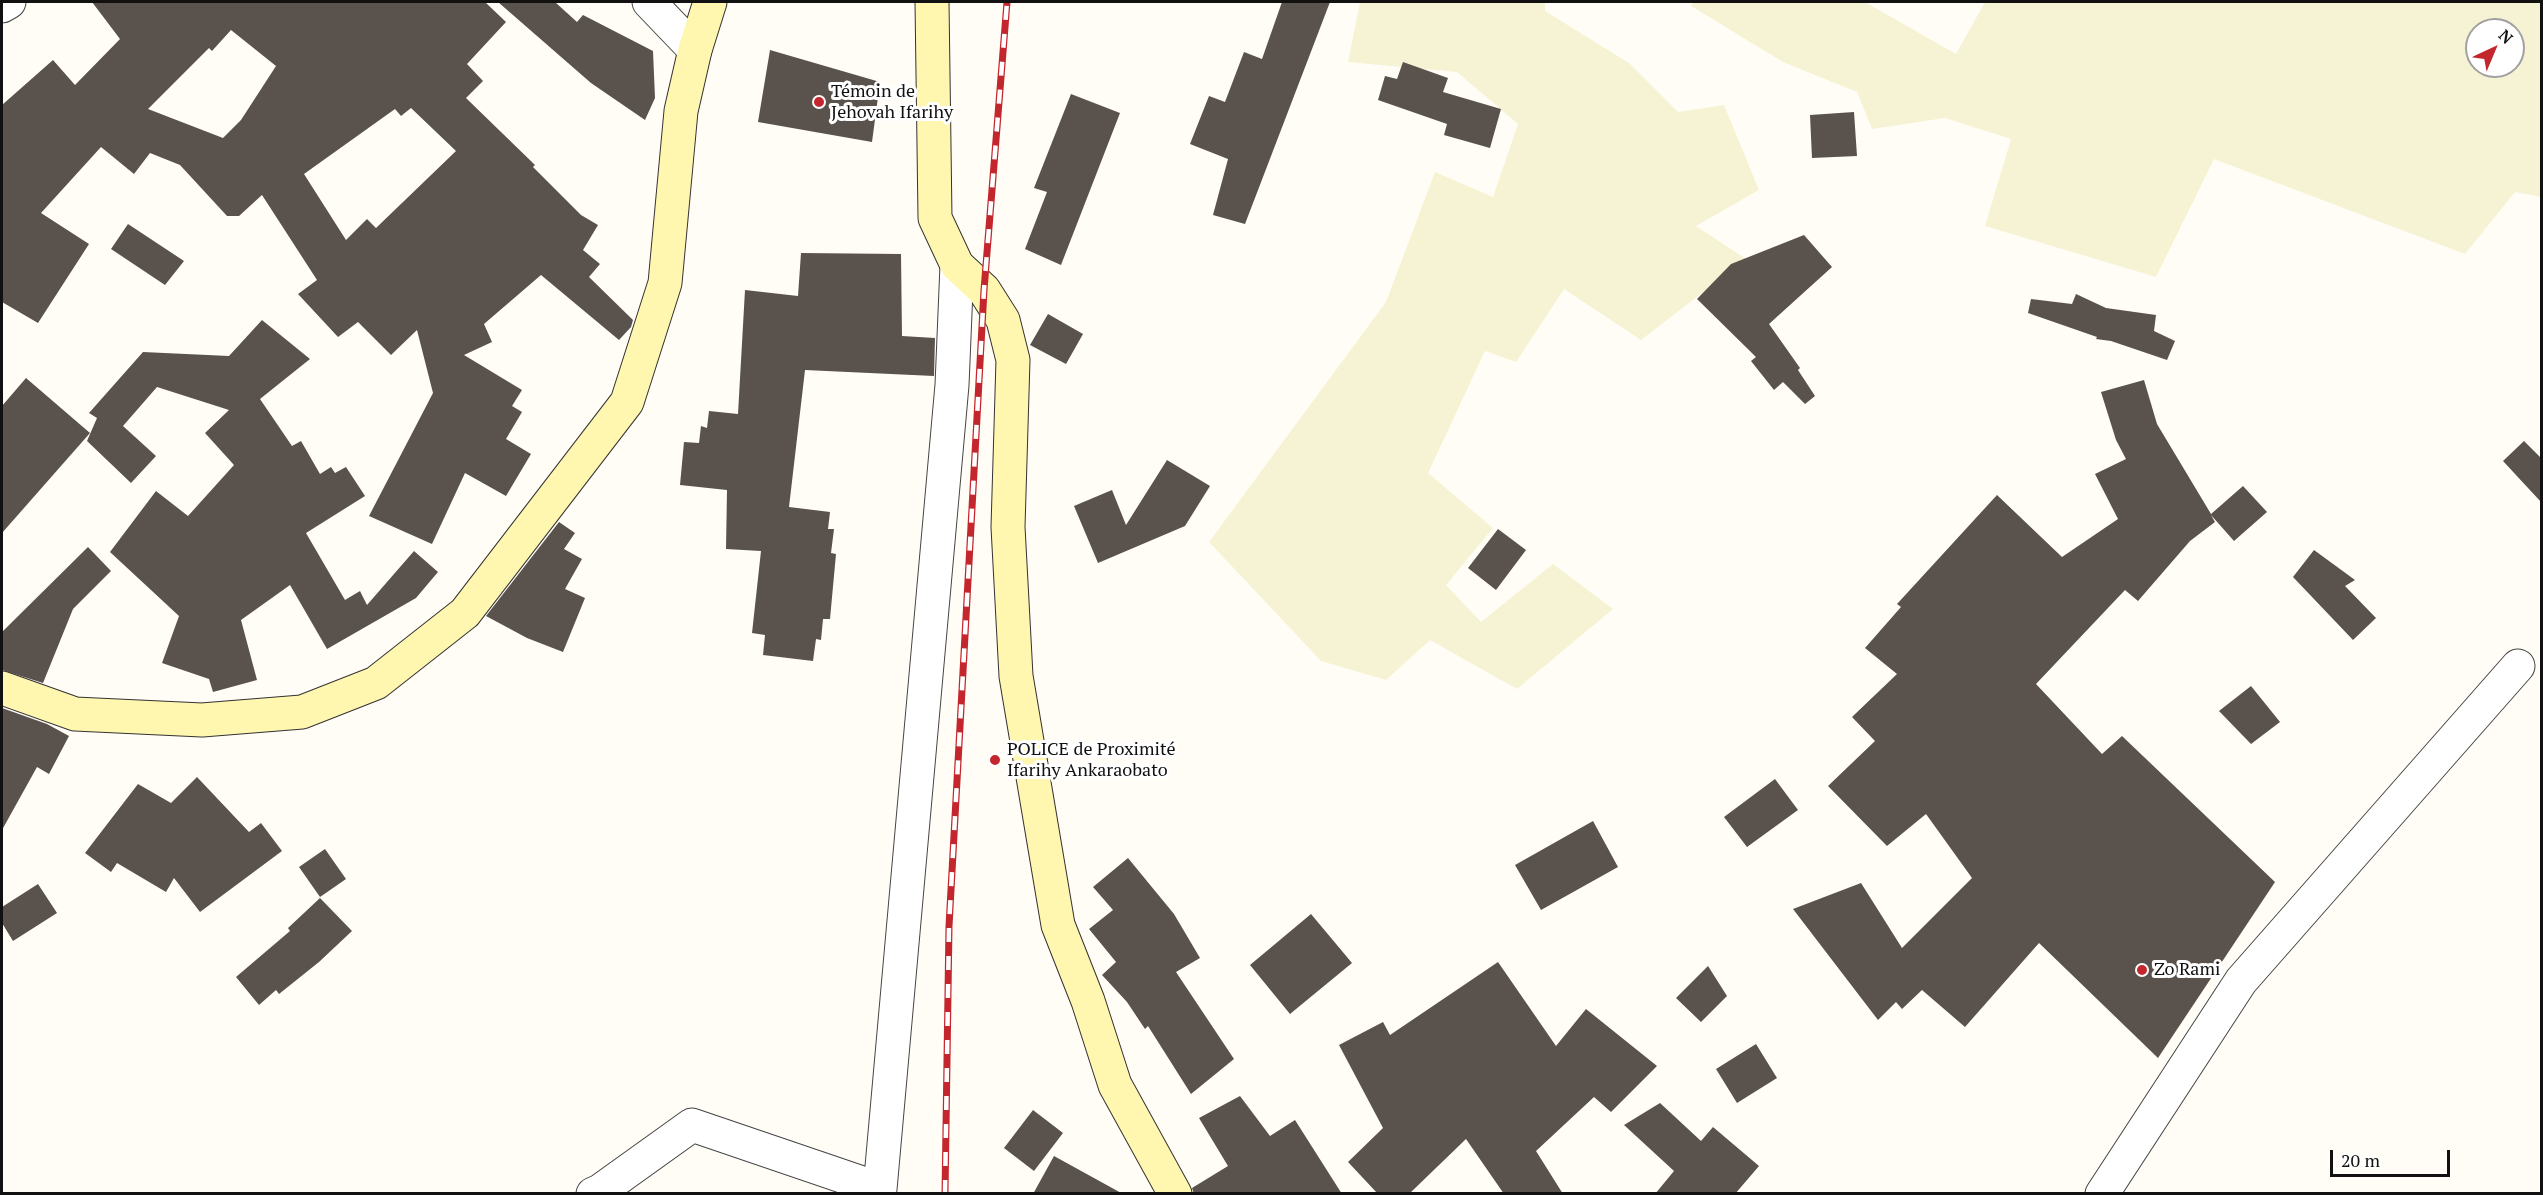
<!DOCTYPE html>
<meta charset="utf-8">
<style>
body{margin:0}
#map{position:relative;width:2543px;height:1195px;overflow:hidden;background:#fffdf5;font-family:"PT Serif",serif}
canvas{display:block}
.frame{position:absolute;inset:0;border:3px solid #111;pointer-events:none}
.north{position:absolute;left:2465px;top:18px;width:60px;height:60px;box-sizing:border-box;background:#fff;border:2px solid #a0a0a0;border-radius:50%;rotate:44deg;font-size:16px;font-weight:700;line-height:24px;text-align:center;color:#111}
.north::after{content:'';display:block;margin:auto;width:21px;height:27px;background:#c4262e;clip-path:polygon(50% 0,100% 100%,50% 72%,0 100%)}
.scale{position:absolute;left:2330px;top:1150px;width:120px;height:27px;box-sizing:border-box;border:3px solid #111;border-top:0;padding-left:8px;font-size:18px;line-height:21px;white-space:nowrap;color:#111;-webkit-text-stroke:4px #fff;paint-order:stroke}
</style>
<div id="map">
<canvas width="2543" height="1195"></canvas>
<div class="frame"></div>
<div class="north">N</div>
<div class="scale">20 m</div>
</div>
<script>
const g = document.querySelector('canvas').getContext('2d');
g.lineJoin = 'round';
function fill(path, color) {
  g.fillStyle = color;
  g.fill(path, 'evenodd');
}
function strokePath(path, color, width, dash) {
  g.strokeStyle = color;
  g.lineWidth = width;
  g.lineCap = dash ? 'butt' : 'round';
  g.setLineDash(dash || []);
  g.stroke(path);
}
function label(font, color, halo, rows, align = 'center') {
  g.font = font + ' "PT Serif",serif';
  g.lineWidth = 6;
  g.setLineDash([]);
  g.textBaseline = 'middle';
  g.strokeStyle = halo;
  g.fillStyle = color;
  for (const [text, x, y, turn = 0] of rows) {
    g.save();
    g.translate(x, y);
    g.rotate((+turn || 0) * Math.PI / 180);
    g.textAlign = isNaN(turn) ? turn : align;
    if (halo) g.strokeText(text, 0, 0);
    g.fillText(text, 0, 0);
    g.restore();
  }
}
fill(new Path2D(`
 M 1360,2 L 1545,2 L 1545,11 L 1629,63 L 1678,112 L 1724,105 L 1759,190 L 1696,226 L 1746,259 L 1641,340 L 1564,289 L 1516,362 L 1485,351 L 1428,473 L 1493,528 L 1446,585 L 1481,622 L 1553,564 L 1613,609 L 1517,689 L 1430,640 L 1386,680 L 1321,661 L 1209,542 L 1386,302 L 1435,172 L 1493,197 L 1518,124 L 1457,72 L 1348,62 Z
 M 1693,2 L 1865,2 L 1956,54 L 1985,2 L 2541,2 L 2541,197 L 2515,192 L 2465,254 L 2214,159 L 2156,277 L 1985,226 L 2011,139 L 1945,118 L 1872,129 L 1857,92 L 1783,62 L 1691,6 ZM 2477,30 L 2513,30 L 2513,66 L 2477,66 Z`), '#f6f3d4');
fill(new Path2D(`
 M 92,2 L 485,2 L 506,22 L 467,64 L 483,81 L 466,98 L 535,165 L 533,167 L 581,215 L 598,225 L 583,250 L 600,264 L 589,277 L 633,320 L 631,327 L 619,340 L 541,275 L 484,324 L 492,342 L 464,355 L 522,390 L 512,406 L 522,412 L 506,439 L 531,454 L 506,496 L 465,473 L 432,544 L 369,516 L 433,393 L 417,330 L 391,355 L 358,322 L 338,337 L 298,294 L 317,280 L 262,195 L 239,216 L 227,216 L 180,165 L 150,153 L 134,174 L 101,147 L 41,213 L 89,244 L 38,323 L 2,302 L 2,105 L 53,60 L 75,85 L 120,39 ZM 231,30 L 276,66 L 241,120 L 223,138 L 148,109 L 209,48 L 212,51 ZM 411,108 L 456,151 L 376,228 L 367,219 L 346,240 L 304,174 L 395,109 L 401,116 Z
 M 498,2 L 555,2 L 577,22 L 583,15 L 653,51 L 655,98 L 645,120 L 591,83 Z
 M 1282,2 L 1330,2 L 1245,224 L 1213,215 L 1228,159 L 1190,144 L 1209,96 L 1225,102 L 1244,52 L 1262,59 Z
 M 770,50 L 880,82 L 872,142 L 758,122 Z
 M 1403,62 L 1448,78 L 1443,92 L 1501,109 L 1490,148 L 1444,135 L 1447,124 L 1378,100 L 1385,76 L 1397,79 Z
 M 1071,94 L 1120,113 L 1061,265 L 1025,249 L 1047,192 L 1034,188 Z
 M 1854,112 L 1857,156 L 1812,158 L 1810,115 Z
 M 128,224 L 184,261 L 165,285 L 111,249 Z
 M 1804,235 L 1832,267 L 1769,324 L 1800,368 L 1798,370 L 1815,396 L 1805,404 L 1783,382 L 1774,390 L 1751,361 L 1756,357 L 1697,299 L 1731,264 Z
 M 801,253 L 901,254 L 902,336 L 935,338 L 934,376 L 805,370 L 789,507 L 830,512 L 828,529 L 834,529 L 831,553 L 836,554 L 830,619 L 823,619 L 821,640 L 816,639 L 813,661 L 763,655 L 765,635 L 752,633 L 761,551 L 726,549 L 727,490 L 680,485 L 684,442 L 699,443 L 701,426 L 707,428 L 709,411 L 738,414 L 745,290 L 798,296 Z
 M 2076,294 L 2106,308 L 2156,315 L 2154,331 L 2175,341 L 2167,360 L 2111,341 L 2096,339 L 2097,337 L 2028,313 L 2031,299 L 2072,304 Z
 M 1048,314 L 1083,334 L 1066,364 L 1030,345 Z
 M 262,320 L 310,359 L 260,399 L 292,446 L 301,441 L 320,474 L 331,467 L 335,473 L 346,467 L 365,496 L 306,533 L 345,600 L 360,591 L 367,605 L 414,551 L 438,572 L 416,598 L 327,649 L 290,585 L 241,620 L 257,680 L 213,692 L 209,679 L 162,663 L 179,616 L 110,552 L 156,491 L 188,516 L 234,465 L 205,433 L 229,410 L 157,387 L 123,426 L 156,456 L 131,483 L 87,441 L 97,418 L 89,413 L 143,352 L 229,356 Z
 M 26,378 L 90,433 L 2,533 L 2,406 Z
 M 2144,380 L 2157,424 L 2211,514 L 2243,486 L 2267,512 L 2234,541 L 2211,515 L 2215,522 L 2190,541 L 2138,601 L 2125,590 L 2036,684 L 2102,754 L 2122,736 L 2275,882 L 2158,1058 L 2039,943 L 1965,1027 L 1922,990 L 1902,1009 L 1896,1002 L 1878,1020 L 1793,909 L 1861,883 L 1902,948 L 1972,878 L 1926,814 L 1887,846 L 1828,786 L 1875,741 L 1852,717 L 1897,674 L 1865,648 L 1901,607 L 1897,604 L 1997,495 L 2062,557 L 2118,519 L 2095,474 L 2126,459 L 2116,440 L 2101,392 Z
 M 2524,441 L 2541,458 L 2541,502 L 2503,461 Z
 M 1167,460 L 1210,486 L 1185,526 L 1098,563 L 1074,506 L 1112,490 L 1126,525 Z
 M 559,522 L 575,533 L 564,549 L 582,559 L 565,589 L 585,598 L 563,652 L 527,638 L 486,616 Z
 M 1498,529 L 1526,550 L 1496,590 L 1468,568 Z
 M 88,547 L 111,571 L 73,609 L 43,683 L 2,670 L 2,632 Z
 M 2314,550 L 2355,580 L 2345,586 L 2376,618 L 2353,640 L 2293,577 Z
 M 2251,686 L 2280,722 L 2251,744 L 2219,711 Z
 M 2,708 L 47,724 L 69,736 L 49,774 L 37,767 L 2,830 Z
 M 197,777 L 249,832 L 261,823 L 282,851 L 200,912 L 174,878 L 166,892 L 117,863 L 111,872 L 85,853 L 138,784 L 171,803 Z
 M 1775,779 L 1798,810 L 1747,847 L 1724,817 Z
 M 1593,821 L 1618,867 L 1541,910 L 1515,865 Z
 M 325,849 L 346,879 L 320,897 L 299,867 Z
 M 1128,858 L 1174,914 L 1200,958 L 1176,972 L 1234,1059 L 1191,1094 L 1148,1026 L 1145,1029 L 1127,1002 L 1102,975 L 1116,962 L 1089,929 L 1113,910 L 1093,887 Z
 M 38,884 L 57,913 L 13,941 L 2,923 L 2,907 Z
 M 320,898 L 352,931 L 319,962 L 279,994 L 276,990 L 259,1005 L 236,977 L 290,931 L 288,928 Z
 M 1311,914 L 1352,963 L 1290,1014 L 1250,965 Z
 M 1498,962 L 1556,1046 L 1586,1009 L 1657,1066 L 1611,1112 L 1594,1097 L 1536,1151 L 1563,1194 L 1504,1194 L 1466,1139 L 1409,1194 L 1378,1194 L 1348,1162 L 1383,1128 L 1339,1045 L 1383,1022 L 1390,1035 Z
 M 1708,966 L 1727,996 L 1701,1022 L 1676,998 Z
 M 1756,1044 L 1777,1078 L 1737,1103 L 1716,1069 Z
 M 1240,1096 L 1270,1136 L 1295,1120 L 1342,1194 L 1194,1194 L 1192,1188 L 1228,1166 L 1199,1118 Z
 M 1660,1103 L 1701,1141 L 1713,1127 L 1759,1166 L 1735,1194 L 1655,1194 L 1674,1171 L 1624,1125 Z
 M 1033,1110 L 1063,1133 L 1034,1171 L 1004,1148 Z
 M 1054,1156 L 1123,1194 L 1033,1194 Z`), '#5a524d');
const street = new Path2D(`
 M 649,2 L 695,50
 M 2,6 L 9,2
 M 593,1194 L 600,1191 L 692,1125 L 880,1189 L 952,385 L 957,265
 M 2102,1194 L 2241,981 L 2518,666`);
const secondary = new Path2D(`
 M 932,2 L 935,218 L 957,265 L 984,290 L 1003,320 L 1013,360 L 1008,527 L 1016,676 L 1058,925 L 1088,1001 L 1115,1085 L 1175,1194
 M 2,688 L 75,714 L 202,720 L 302,712 L 376,683 L 465,613 L 627,402 L 665,283 L 681,111 L 695,50 L 710,2`);
strokePath(street, '#444', 35);
strokePath(secondary, '#333', 35);
strokePath(street, '#fff', 33);
strokePath(secondary, '#fff6b0', 33);
const rail = new Path2D(`
 M 945,1194 L 949,926 L 984,290 L 1007,2`);
strokePath(rail, '#c4262e', 7);
strokePath(rail, '#fff', 4.5, [14]);
for (const [x, y, r, color] of [
 [819,102,6,"#c4262e"],
 [995,760,6,"#c4262e"],
 [2142,970,6,"#c4262e"]
]) {
  const dot = new Path2D();
  dot.arc(x, y, r, 0, 2 * Math.PI);
  g.fillStyle = color;
  g.fill(dot);
  strokePath(dot, '#fff', 2);
}
label('18px', '#111', '#fff', [
 ["Témoin de",831,92],
 ["Jehovah Ifarihy",831,113],
 ["POLICE de Proximité",1007,750],
 ["Ifarihy Ankaraobato",1007,771],
 ["Zo Rami",2154,970]
], 'left');
</script>
